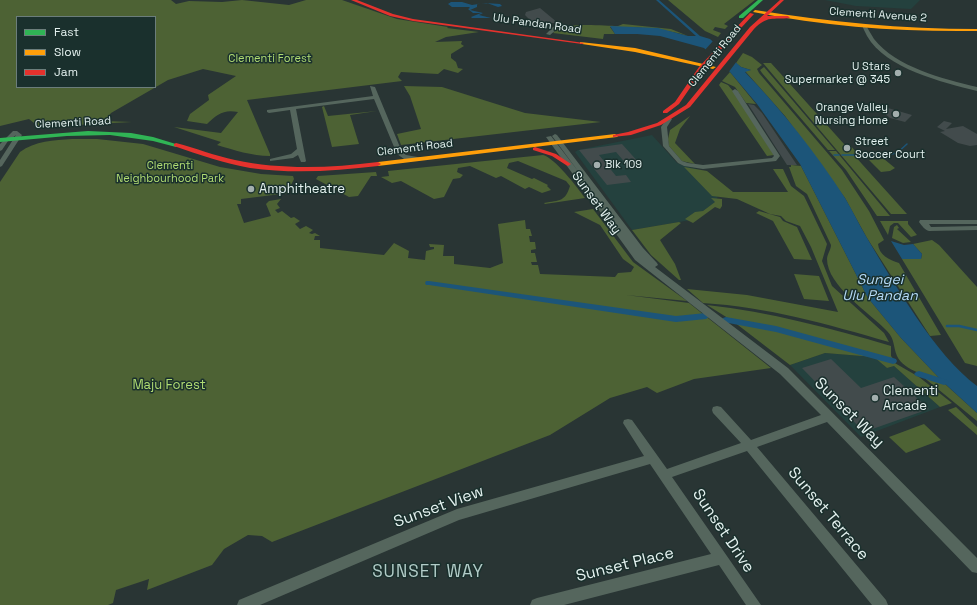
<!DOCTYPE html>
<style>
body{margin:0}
#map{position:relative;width:977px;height:605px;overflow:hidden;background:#293534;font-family:"Space Grotesk",sans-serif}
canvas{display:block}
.legend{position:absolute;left:16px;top:16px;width:140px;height:72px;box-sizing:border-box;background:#1a302d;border:1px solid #6b7d7b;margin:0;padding:5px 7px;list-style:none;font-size:12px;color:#e4f1ef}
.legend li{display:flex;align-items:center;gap:8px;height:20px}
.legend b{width:20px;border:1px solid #6b7d7b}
</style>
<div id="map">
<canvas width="977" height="605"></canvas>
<ul class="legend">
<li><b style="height:5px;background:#30b455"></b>Fast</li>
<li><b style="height:5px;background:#ff9f0a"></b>Slow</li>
<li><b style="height:5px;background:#e5322d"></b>Jam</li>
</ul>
</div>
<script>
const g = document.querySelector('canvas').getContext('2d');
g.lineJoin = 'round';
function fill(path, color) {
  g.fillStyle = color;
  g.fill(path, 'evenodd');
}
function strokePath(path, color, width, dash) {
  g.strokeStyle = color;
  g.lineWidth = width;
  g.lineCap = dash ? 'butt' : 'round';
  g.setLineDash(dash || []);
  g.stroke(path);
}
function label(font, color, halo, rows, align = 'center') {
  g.font = font + ' "Space Grotesk",sans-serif';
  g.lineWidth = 3;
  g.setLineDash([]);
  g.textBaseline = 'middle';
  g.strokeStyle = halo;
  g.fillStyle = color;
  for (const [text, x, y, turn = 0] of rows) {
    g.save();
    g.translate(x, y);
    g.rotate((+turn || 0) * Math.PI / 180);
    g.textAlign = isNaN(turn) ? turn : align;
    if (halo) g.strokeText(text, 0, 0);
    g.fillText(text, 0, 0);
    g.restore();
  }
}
fill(new Path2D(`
 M 825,0 L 920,0 L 911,9 L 856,6 Z
 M 652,135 L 677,163 L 685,166 L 697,169 L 718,192 L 717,201 L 691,220 L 632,230 L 575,152 L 578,150 Z
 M 825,353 L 874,357 L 887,368 L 894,366 L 940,407 L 861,437 L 790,365 Z`), '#24413e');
fill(new Path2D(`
 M 0,0 L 171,0 L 176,4 L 189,1 L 222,2 L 242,0 L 289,5 L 306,0 L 342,0 L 397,19 L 448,27 L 447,28 L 479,32 L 446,37 L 435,42 L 462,41 L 461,44 L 464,46 L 451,54 L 451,58 L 456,62 L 458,68 L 463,69 L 458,73 L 444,69 L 438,74 L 401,72 L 398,77 L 402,81 L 247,100 L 270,154 L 270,156 C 252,156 234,150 217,145 L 221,142 L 174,127 L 221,133 L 238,112 C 224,109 217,114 207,124 L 187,121 L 190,114 L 209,100 L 208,95 L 236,76 L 203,69 L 168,80 L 111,113 L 105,121 L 132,122 L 39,127 L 29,119 L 0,126 ZM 17,17 L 155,17 L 155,87 L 17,87 Z
 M 668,0 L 755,0 L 724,24 L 728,26 L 725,29 L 715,27 L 713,30 L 721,33 L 718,37 L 705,31 Z
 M 623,24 L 671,29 L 688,36 C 662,28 637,27 610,27 L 615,34 L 604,34 L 603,39 L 553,33 C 563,21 602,26 618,26 Z
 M 743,53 L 752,57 L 762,65 L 757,69 L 759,73 L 842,170 L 869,211 L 884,240 L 878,244 C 879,255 889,260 899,263 L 941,335 L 930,336 L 867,238 L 845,198 L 785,116 L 745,71 L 751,70 L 741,67 L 736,63 Z
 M 763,63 L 771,63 L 844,144 L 849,144 L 857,153 L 853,154 L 907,214 L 891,214 Z
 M 764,67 L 835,150 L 828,150 L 762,73 L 760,70 Z
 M 730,72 L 756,104 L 746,103 L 735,87 L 722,81 Z
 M 721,82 L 728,85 L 733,91 L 774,155 L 767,156 L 719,85 Z
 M 404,86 L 442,87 L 525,113 L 601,122 L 401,145 L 397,134 L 421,129 L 410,96 Z
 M 324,106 L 328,116 L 377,111 L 350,115 L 359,144 L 332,147 L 322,107 Z
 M 690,116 L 680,129 L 675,143 L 695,164 L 682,161 L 669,146 L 668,139 L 670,130 Z
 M 72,139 L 97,139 L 143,144 L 220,167 L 261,174 L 293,176 L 294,179 L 290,187 L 289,193 L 241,199 L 241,204 L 237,204 L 244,223 L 271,216 L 266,204 L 269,201 L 281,199 L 277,204 L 280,208 L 275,210 L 278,213 L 282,211 L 291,218 L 294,217 L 300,221 L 295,224 L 300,229 L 306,226 L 313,230 L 309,233 L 312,234 L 315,233 L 320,236 L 315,236 L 314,240 L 320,240 L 320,248 L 384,255 L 394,243 L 409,251 L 408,258 L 425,260 L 426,251 L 434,249 L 434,247 L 430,247 L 429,244 L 444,245 L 443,256 L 454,256 L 454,264 L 490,268 L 503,263 L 498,224 L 525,220 L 526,229 L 530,229 L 532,236 L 529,236 L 530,242 L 535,242 L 536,249 L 531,250 L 531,253 L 535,253 L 537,262 L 531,262 L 532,265 L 538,265 L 540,274 L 615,277 L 618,273 L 631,272 L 634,267 L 623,259 L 600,225 L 574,212 L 593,209 L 633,262 L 687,301 L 626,295 L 689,303 L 771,368 L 694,379 L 657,393 L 647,387 L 610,398 L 550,435 L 272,542 L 262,536 L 248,535 L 224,549 L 212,565 L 147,590 L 149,579 L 116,590 L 113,603 L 108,605 L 0,605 L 0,182 L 20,152 C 35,141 54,140 72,139 Z
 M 829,151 L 836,151 L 890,216 L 877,216 L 846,170 Z
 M 543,155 C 555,158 577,187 585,198 L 545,204 L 544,203 C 560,200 565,202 570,186 L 566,181 L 518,161 L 509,163 L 507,168 L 532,179 L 534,178 L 548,185 L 547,186 L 551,190 L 542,193 L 529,187 L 525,189 L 501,176 L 496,178 L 470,166 L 458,168 L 457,172 L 463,175 L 460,178 L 453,179 L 444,197 L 434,199 L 401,181 L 392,183 L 381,177 L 389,176 L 388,171 Z
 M 884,159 L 895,168 L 890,171 L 881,172 L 869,160 Z
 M 791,165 L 801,166 L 868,298 L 901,338 L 942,381 C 929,376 904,371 897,356 C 893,347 895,339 887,331 C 870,313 827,286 827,259 C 827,254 831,250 831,245 L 807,194 L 796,186 L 789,167 L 791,167 Z
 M 684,167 L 707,171 L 733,192 L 788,192 L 773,169 L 783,169 L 791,186 L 804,196 L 827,244 L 822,261 L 832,286 L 884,333 L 889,342 C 827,324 767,307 703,303 L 687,289 L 747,295 L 838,312 L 811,247 L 800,226 L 786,221 L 781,216 L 770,214 L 737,199 L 712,196 Z
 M 376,172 L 377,176 L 371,176 L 358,196 L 349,197 L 316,179 L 318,176 Z
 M 711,198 L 722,199 L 722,206 L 720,209 L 715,207 L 693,223 L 685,219 L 695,212 L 703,211 L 715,202 Z
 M 759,211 L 780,217 L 783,221 L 797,227 L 812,260 L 794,259 L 773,221 L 756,213 Z
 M 880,221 L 908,221 L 908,224 L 917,235 L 911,237 L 898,223 L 894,223 L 890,226 L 888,235 Z
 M 679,222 L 681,223 L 660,240 L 675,264 L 681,280 L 679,280 L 651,255 L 632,230 Z
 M 897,225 L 899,228 L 897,229 L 911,242 L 903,243 L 892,238 L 894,227 Z
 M 932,240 L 939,245 L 977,287 L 977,366 L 965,363 L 902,259 L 921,259 L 922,254 L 913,244 Z
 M 794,274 L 819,276 L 829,301 L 804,299 Z
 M 707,305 C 770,312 830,328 891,346 L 891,356 L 894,360 L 776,328 L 731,320 Z
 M 734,322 L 777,330 L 893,362 L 919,377 L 952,403 L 940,407 L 894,366 L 887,368 L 874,357 L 825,353 L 790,365 Z
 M 922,376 L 945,384 L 977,413 L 977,421 Z
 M 956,407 L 977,427 L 977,435 L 948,410 Z
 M 924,424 L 941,440 L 906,453 L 889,437 Z`), '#4d6234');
fill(new Path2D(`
 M 656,0 L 659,0 L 700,36 L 710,39 L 741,67 L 751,70 L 745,72 C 782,110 816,153 845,198 C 853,211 859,225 867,238 C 894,283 935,355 977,386 L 977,413 L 942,381 L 901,338 L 868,298 L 800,164 L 757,104 L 730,72 L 704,48 L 660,36 L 637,34 L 615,34 L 610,26 L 658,28 L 688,36 L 696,36 Z
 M 451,2 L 462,2 L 472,5 L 485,3 L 500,4 L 502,6 L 498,7 L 487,3 L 477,4 L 477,7 L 470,10 L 483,13 L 479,15 L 491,18 L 472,18 L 471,17 L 481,13 L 473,13 L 468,9 L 470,8 L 469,7 L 452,7 L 448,4 Z
 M 891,241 L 904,245 L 913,244 L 922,254 L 921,259 L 902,259 Z`), '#1c5579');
fill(new Path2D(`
 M 713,41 L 718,44 L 737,61 L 728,73 L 704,51 Z`), '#293534');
strokePath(new Path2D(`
 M 834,155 L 839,155
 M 842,155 L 881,155
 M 885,155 L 897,153 L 907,144`), '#1c5579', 1.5);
strokePath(new Path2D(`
 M 947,326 L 959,326 L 977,330`), '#1c5579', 2.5);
fill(new Path2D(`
 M 426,281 L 429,281 L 676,316 L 706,313 L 710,316 L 706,319 L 676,322 L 429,285 L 426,285 L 425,283 Z
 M 726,317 L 776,326 L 893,358 L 896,359 L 897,361 L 896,363 L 893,364 L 776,332 L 723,322 L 722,320 L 723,318 Z
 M 919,371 L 947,380 L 949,382 L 947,384 L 944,385 L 916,376 L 914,374 L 916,372 Z`), '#1c5579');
fill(new Path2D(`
 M 540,8 L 558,23 L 539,23 L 531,21 L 525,15 L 526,12 Z
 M 748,104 L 754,105 L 762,113 L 797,165 L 787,165 Z
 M 881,106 L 912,115 L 905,122 L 890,118 L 883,112 Z
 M 944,121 L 952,123 L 946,129 L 963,126 L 977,134 L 977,145 L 970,146 L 958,143 L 940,132 L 945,131 L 937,127 Z
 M 622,144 L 640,164 L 628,166 L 616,152 L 599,155 L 616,176 L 626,175 L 631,182 L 607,185 L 579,150 Z
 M 831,359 L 861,388 L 894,377 L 929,409 L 864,432 L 802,368 Z`), '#424b4c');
fill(new Path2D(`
 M 565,24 L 567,26 L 557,29 L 550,35 L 546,34 L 553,27 Z
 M 862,25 L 866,25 C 868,29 871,34 874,39 C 896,67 943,79 977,87 L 977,91 C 942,82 886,69 867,36 C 865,32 863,28 862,25 Z
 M 370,86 L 375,87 L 402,152 L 406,155 L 423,158 L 423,160 L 404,159 L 397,154 L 374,99 L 296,109 L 306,161 L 305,162 L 301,162 L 298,155 L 293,158 L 270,161 L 270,159 L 291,154 L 297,149 L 290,110 L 269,113 L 267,112 L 267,110 L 373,96 Z
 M 735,89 L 738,91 L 780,156 L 776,161 L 703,169 L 684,166 L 678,163 L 663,146 L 661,127 L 667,118 L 669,117 L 672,119 L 667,127 L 669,146 L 682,161 L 688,163 L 703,165 L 772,158 L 774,156 L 732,91 Z
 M 13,131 L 17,131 L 22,135 L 2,166 L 0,167 L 0,160 L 16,135 L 8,141 L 2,150 L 0,151 L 0,144 Z
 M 555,134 L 557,135 L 643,248 L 657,263 L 658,265 L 655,267 L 788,368 L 977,558 L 977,573 L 972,572 L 827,422 L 757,447 L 886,600 L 888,605 L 872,605 L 747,451 L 672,477 L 761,605 L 746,605 L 719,565 L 564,605 L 530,605 L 532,600 L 537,598 L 711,554 L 650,464 L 459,520 L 260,605 L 237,605 L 239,600 L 457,509 L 644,456 L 623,423 L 624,420 L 628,419 L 632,420 L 667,469 L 741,443 L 713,413 L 712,410 L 713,407 L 717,406 L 721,407 L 751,440 L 821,415 L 780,374 L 635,260 L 546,137 L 551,136 L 578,171 L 552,136 Z
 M 920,220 L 977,220 L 977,224 L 929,224 L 931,227 L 977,226 L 977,230 L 929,231 C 925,230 922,226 919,222 Z`), '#55665d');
fill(new Path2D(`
 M 758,0 L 763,0 L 743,18 L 739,18 L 739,16 Z
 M 88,131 L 131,133 L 153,137 L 179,145 L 176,147 L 153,141 L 110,135 L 67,136 L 0,142 L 0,138 Z`), '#30b455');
fill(new Path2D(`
 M 755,10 C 829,22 902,29 977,29 L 977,31 C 902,32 827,27 753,12 Z
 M 580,42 L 635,48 L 716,67 L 713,69 L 635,52 L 582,44 L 580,44 Z
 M 615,134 L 618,136 L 617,137 L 378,166 L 375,164 L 378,162 Z`), '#ff9f0a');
fill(new Path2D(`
 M 351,0 L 357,0 L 393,14 L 413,19 L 584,43 L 582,44 L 413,21 L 390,16 Z
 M 780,0 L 784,0 L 767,16 L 788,16 L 790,18 C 772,20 768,15 754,29 L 690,107 L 661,125 L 631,135 L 613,137 L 613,135 L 628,132 L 657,123 L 686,105 L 750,27 Z
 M 750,13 L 754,14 L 703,69 L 679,104 L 667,113 L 663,113 L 663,111 L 675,102 L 699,67 Z
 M 176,143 C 196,148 215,156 235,160 C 282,170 330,168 378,162 L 381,164 L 378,166 C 336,171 293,174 250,168 C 224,163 199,155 174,146 L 174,144 Z
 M 535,147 L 556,154 L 571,164 L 568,166 L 566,165 L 552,156 L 533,150 L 533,148 Z`), '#e5322d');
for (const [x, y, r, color] of [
 [898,73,4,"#a3afae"],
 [896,114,4,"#a3afae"],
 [847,148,4,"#a3afae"],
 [597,165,4,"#a3afae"],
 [251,189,4,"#a3afae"],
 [875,398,4,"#a3afae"]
]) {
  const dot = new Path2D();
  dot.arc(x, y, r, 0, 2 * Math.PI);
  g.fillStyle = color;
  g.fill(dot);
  strokePath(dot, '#1a302d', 1.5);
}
label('11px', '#e4f1ef', '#1a302d', [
 ["Clementi Avenue 2",878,15,4],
 ["Ulu Pandan Road",537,24,8],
 ["Clementi Road",715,56,-51],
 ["Clementi Road",73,123,-3],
 ["Clementi Road",415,148,-7]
]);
label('11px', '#b1dc72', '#1a302d', [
 ["Clementi Forest",270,59],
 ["Clementi",170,166],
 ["Neighbourhood Park",170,179]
]);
label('11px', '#e4f1ef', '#1a302d', [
 ["U Stars",890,67],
 ["Supermarket @ 345",890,80],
 ["Orange Valley",888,108],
 ["Nursing Home",888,121],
 ["Street",855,142,"left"],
 ["Soccer Court",855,155,"left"],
 ["Blk 109",605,165,"left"]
], 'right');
label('13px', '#e4f1ef', '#1a302d', [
 ["Amphitheatre",259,189],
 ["Clementi",883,391],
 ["Arcade",883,406]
], 'left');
label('13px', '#e4f1ef', '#1a302d', [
 ["Sunset Way",596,203,54]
]);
label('13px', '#b1dc72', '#1a302d', [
 ["Maju Forest",169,385]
]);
label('italic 14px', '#b4d9f6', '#1a302d', [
 ["Sungei",880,280],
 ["Ulu Pandan",880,296]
]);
label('16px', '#e4f1ef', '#1a302d', [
 ["Sunset Way",849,413,45],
 ["Sunset View",439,507,-20],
 ["Sunset Terrace",828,514,50],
 ["Sunset Drive",723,531,56],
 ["Sunset Place",625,565,-14]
]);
g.letterSpacing = '1px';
label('17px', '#b2ccc8', '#1a302d', [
 ["SUNSET WAY",428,572]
]);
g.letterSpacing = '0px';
</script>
